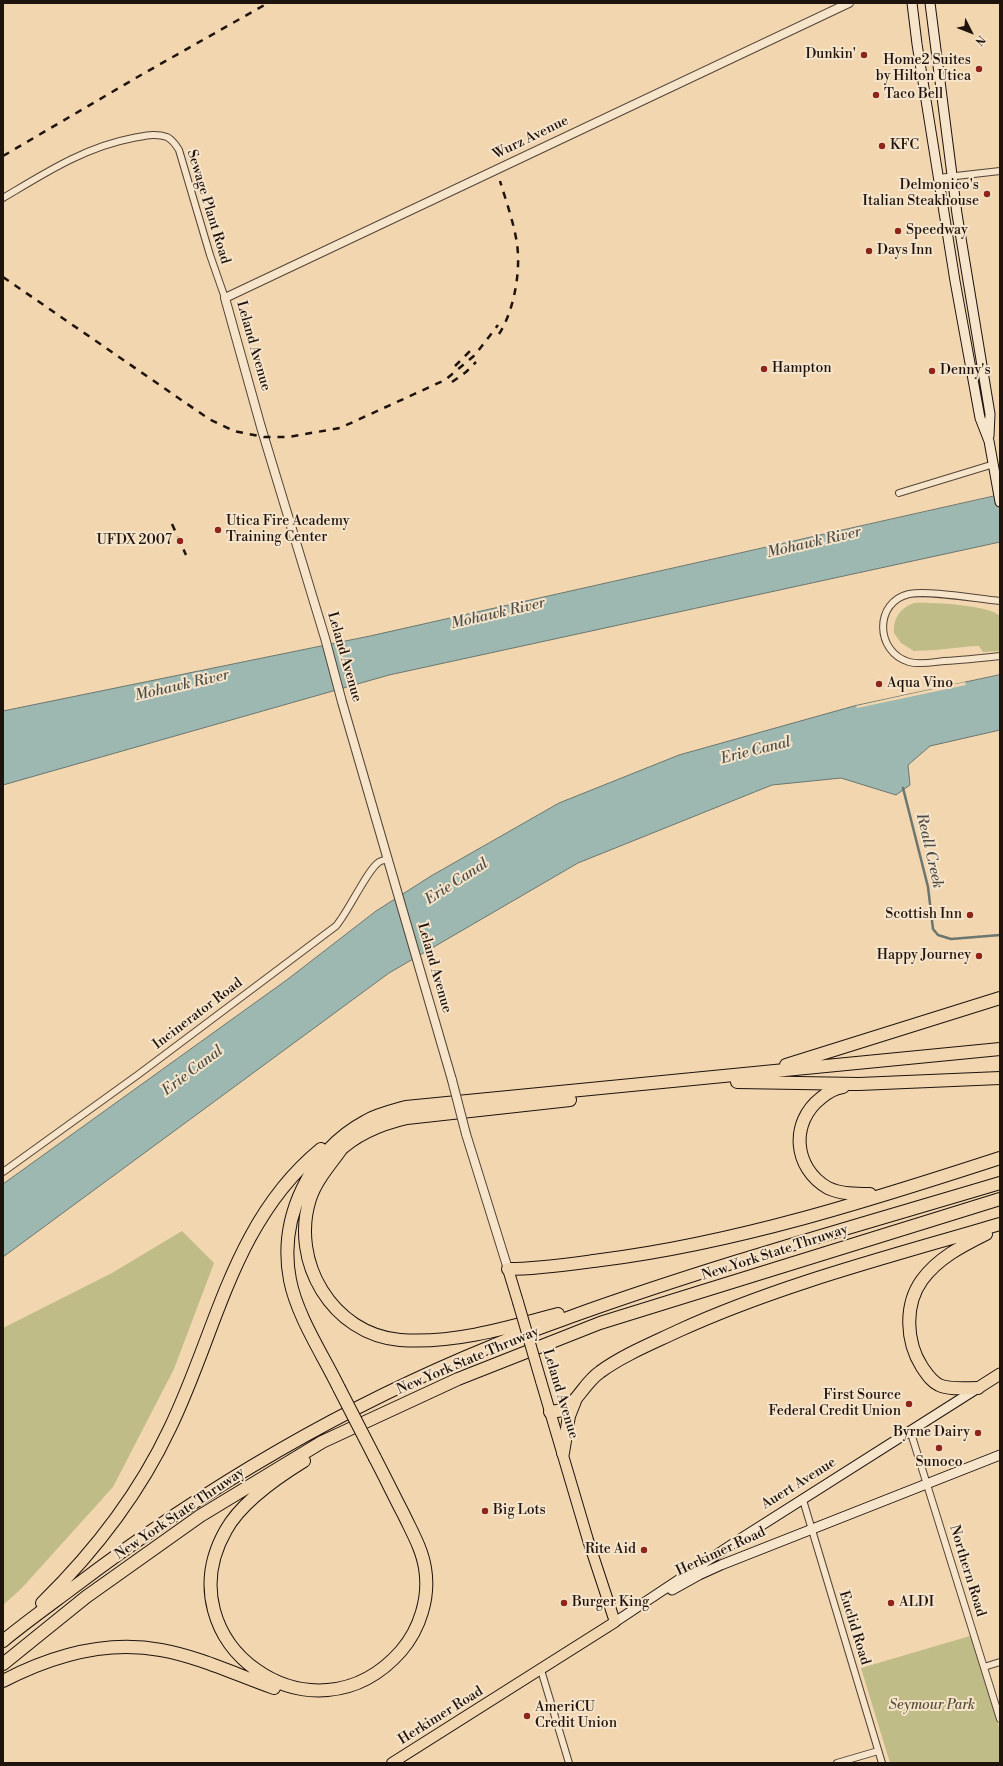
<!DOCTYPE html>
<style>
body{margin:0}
#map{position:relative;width:1003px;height:1766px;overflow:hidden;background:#f1d6af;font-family:"Libre Bodoni",serif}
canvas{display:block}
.frame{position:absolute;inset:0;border:4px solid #1f130d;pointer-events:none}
.north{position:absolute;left:951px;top:12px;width:40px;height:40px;-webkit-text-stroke:3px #f6e4cb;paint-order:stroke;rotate:132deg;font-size:11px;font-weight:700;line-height:16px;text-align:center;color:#1f130d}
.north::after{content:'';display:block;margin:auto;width:14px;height:18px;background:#1f130d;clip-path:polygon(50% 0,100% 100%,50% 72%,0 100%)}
</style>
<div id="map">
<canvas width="1003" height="1766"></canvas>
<div class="frame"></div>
<div class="north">N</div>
</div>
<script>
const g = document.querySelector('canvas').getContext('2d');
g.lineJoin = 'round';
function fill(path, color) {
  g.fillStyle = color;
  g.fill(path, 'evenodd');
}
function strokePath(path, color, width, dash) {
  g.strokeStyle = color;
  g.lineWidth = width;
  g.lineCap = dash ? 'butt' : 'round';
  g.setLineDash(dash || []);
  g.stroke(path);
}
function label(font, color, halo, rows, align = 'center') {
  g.font = font + ' "Libre Bodoni",serif';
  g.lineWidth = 4;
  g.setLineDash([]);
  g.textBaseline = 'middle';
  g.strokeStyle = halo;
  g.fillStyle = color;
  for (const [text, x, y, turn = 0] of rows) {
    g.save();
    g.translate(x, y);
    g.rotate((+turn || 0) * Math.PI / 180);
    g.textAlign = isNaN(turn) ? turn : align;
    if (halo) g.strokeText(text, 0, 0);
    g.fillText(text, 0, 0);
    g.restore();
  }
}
fill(new Path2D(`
 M 914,603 C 931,602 988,605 1000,616 L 1000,651 L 983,652 L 979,646 L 974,646 L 935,650 L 914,651 L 901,643 L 894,633 C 893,618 900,608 914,603 Z
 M 182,1231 L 214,1263 L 174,1369 L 113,1487 L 21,1589 L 3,1605 L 3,1328 L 112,1273 Z
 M 970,1636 L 1000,1730 L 1000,1763 L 890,1763 L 861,1668 Z`), '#c0bc87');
const water = new Path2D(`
 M 1000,495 L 1000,542 L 389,675 L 3,785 L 3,711 L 370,636 Z
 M 1000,675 L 1000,730 L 930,746 L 908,765 L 910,785 L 896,795 L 841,778 L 772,785 L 578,863 L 389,973 L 3,1257 L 3,1184 L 288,979 L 376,911 L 431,876 L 559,803 L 679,755 L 854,706 Z`);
fill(water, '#9cb8b1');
strokePath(water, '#6a766f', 1);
fill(new Path2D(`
 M 965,682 L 966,685 L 857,708 L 856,706 Z`), '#f1d6af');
strokePath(new Path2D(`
 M 903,788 L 928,887 L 933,929 L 938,935 L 951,939 L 1000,935`), '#6a766f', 2.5);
const minor = new Path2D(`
 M 938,178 L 1000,171
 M 3,198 C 45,173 85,147 133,138 C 145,136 155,133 167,137 C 173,140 176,145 179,150 L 210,255 L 225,298
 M 899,493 L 994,464
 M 1000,601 C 977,599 929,590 909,594 C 874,602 875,652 909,662 C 920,665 934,662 945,661 C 963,660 982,658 1000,656
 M 3,1172 L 139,1074 L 336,926 C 349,911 367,870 379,862 C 382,860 386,860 388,859
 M 910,1430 L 1000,1719
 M 803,1500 L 882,1763
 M 984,1667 L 1000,1662
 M 541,1670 L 569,1763
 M 837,1763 L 878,1751`);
const tertiary = new Path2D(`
 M 452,1080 L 342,702 L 325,638 L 261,427 L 225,298 L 849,3
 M 466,1134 L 508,1269`);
const secondary = new Path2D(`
 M 912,3 L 917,44 L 955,281 L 980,418 L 989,441 L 1000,502
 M 930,3 L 957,214 L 990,414 L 989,436
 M 672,1590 L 699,1575 L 721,1565 L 1000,1455
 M 615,1622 L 740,1539 L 978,1388`);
const primary = new Path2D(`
 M 508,1269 L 518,1302
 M 392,1763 L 615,1622 L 588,1540 L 541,1381`);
const trunk = new Path2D(`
 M 978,1388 L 1000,1374`);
const motorway = new Path2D(`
 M 786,1065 L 1000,998
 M 737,1082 L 859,1084 L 1000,1078
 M 843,1087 C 834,1088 828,1092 821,1098 C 790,1122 793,1168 828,1188 C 841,1194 856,1194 870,1194
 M 342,1148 C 331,1164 316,1180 310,1199 C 290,1261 332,1334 400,1340 C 453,1344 507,1328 558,1314
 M 337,1153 C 356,1134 381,1124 407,1118 L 570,1100
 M 508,1269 C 539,1269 571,1264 601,1260 C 736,1243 871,1200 1000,1158
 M 339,1388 C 323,1355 297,1316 290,1280 C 278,1218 310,1151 366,1121 C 378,1114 392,1111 406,1107 L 1000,1049
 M 978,1388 C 966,1388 950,1390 939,1385 C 931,1381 927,1374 922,1367 C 906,1342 904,1305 922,1280 C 938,1258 962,1246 986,1234
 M 550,1412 L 564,1410 L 568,1407 C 580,1396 587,1381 600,1372 C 623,1355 653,1343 678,1331 C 781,1284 892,1256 1000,1224
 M 563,1453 L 569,1416 L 575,1401
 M 304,1461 C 278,1477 241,1503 226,1530 C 162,1642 313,1751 401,1651 C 420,1629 430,1597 425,1568 C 422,1549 412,1532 404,1515 C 394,1496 385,1477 375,1458
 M 42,1603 C 94,1552 139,1494 170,1428 C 217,1331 233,1221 321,1149
 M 3,1641 C 26,1622 50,1605 74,1587 C 203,1489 342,1407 492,1346 C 517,1335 544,1327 570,1317 C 711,1266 856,1226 1000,1183
 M 3,1664 L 86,1597 L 200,1516 L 322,1442 L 350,1429 L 458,1379 L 600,1323 L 1000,1199
 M 3,1681 C 51,1656 107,1640 161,1650 C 200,1657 237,1675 274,1688`);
strokePath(minor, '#544436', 8);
strokePath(tertiary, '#544436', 10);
strokePath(secondary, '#1f130d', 11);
strokePath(primary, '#1f130d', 12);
strokePath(trunk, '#1f130d', 13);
strokePath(motorway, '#1f130d', 14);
strokePath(minor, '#f6e4cb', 6);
strokePath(tertiary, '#f6e4cb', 8);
strokePath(secondary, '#f6e4cb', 9);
strokePath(primary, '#f1d6af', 10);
strokePath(trunk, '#f1d6af', 11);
strokePath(motorway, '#f1d6af', 12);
strokePath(new Path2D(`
 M 3,156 L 141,75 L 268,3
 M 3,277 L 209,419 L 234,431 L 264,437 L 288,437 L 340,428 L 445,380 L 475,355 L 498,325
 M 499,334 C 514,311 521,271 517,244 C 514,223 506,201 500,181
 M 455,366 L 473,348
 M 452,382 L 466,372 L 476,362
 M 172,524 L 186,555`), '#1f130d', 2.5, [7, 7]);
const tertiaryBridge = new Path2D(`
 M 452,1080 L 466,1134`);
const primaryBridge = new Path2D(`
 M 518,1302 L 541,1381`);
const motorwayBridge = new Path2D(`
 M 339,1388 L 375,1458`);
strokePath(tertiaryBridge, '#544436', 10, []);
strokePath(primaryBridge, '#1f130d', 12, []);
strokePath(motorwayBridge, '#1f130d', 14, []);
strokePath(tertiaryBridge, '#f6e4cb', 8);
strokePath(primaryBridge, '#f1d6af', 10);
strokePath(motorwayBridge, '#f1d6af', 12);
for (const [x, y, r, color] of [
 [864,55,4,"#8f2418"],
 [979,69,4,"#8f2418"],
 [876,95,4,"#8f2418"],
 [882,146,4,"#8f2418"],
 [987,194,4,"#8f2418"],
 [898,231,4,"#8f2418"],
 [869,251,4,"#8f2418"],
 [764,369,4,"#8f2418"],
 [932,371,4,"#8f2418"],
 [218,530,4,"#8f2418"],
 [180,541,4,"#8f2418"],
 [879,684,4,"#8f2418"],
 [970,915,4,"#8f2418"],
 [979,956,4,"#8f2418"],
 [909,1404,4,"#8f2418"],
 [978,1433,4,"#8f2418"],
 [939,1448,4,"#8f2418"],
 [485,1511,4,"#8f2418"],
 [644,1550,4,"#8f2418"],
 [564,1603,4,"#8f2418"],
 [891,1603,4,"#8f2418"],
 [527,1716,4,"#8f2418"]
]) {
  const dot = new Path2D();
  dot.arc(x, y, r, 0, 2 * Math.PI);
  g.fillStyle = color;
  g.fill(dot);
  strokePath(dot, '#f6e4cb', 1.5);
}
label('14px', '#1f130d', '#f6e4cb', [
 ["Dunkin'",856,55,"right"],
 ["Home2 Suites",971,61,"right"],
 ["by Hilton Utica",971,77,"right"],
 ["Taco Bell",884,95],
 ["KFC",890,146],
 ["Delmonico's",979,186,"right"],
 ["Italian Steakhouse",979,202,"right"],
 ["Speedway",906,231],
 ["Days Inn",877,251],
 ["Hampton",772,369],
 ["Denny's",940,371],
 ["Utica Fire Academy",226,522],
 ["Training Center",226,538],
 ["UFDX 2007",172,541,"right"],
 ["Aqua Vino",887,684],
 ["Scottish Inn",962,915,"right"],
 ["Happy Journey",971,956,"right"],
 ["First Source",901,1396,"right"],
 ["Federal Credit Union",901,1412,"right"],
 ["Byrne Dairy",970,1433,"right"],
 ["Sunoco",939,1463,"center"],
 ["Big Lots",493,1511],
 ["Rite Aid",636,1550,"right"],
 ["Burger King",572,1603],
 ["ALDI",899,1603],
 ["AmeriCU",535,1708],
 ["Credit Union",535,1724]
], 'left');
label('14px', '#1f130d', '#f6e4cb', [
 ["Wurz Avenue",531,138,-26],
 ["Sewage Plant Road",208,207,73],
 ["Leland Avenue",253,346,74],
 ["Leland Avenue",344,657,74],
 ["Leland Avenue",434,968,74],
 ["Incinerator Road",198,1014,-37],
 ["New York State Thruway",775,1253,-18],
 ["New York State Thruway",468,1361,-23],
 ["Leland Avenue",560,1394,73],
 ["Auert Avenue",799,1484,-32],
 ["New York State Thruway",180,1514,-34],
 ["Herkimer Road",721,1552,-25],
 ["Northern Road",967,1571,73],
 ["Euclid Road",854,1628,73],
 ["Herkimer Road",441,1716,-32]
]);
label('italic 14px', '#574e38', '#f6e4cb', [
 ["Seymour Park",932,1706]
]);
label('italic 15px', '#4b4d46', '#f6e4cb', [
 ["Mohawk River",814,543,-13],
 ["Mohawk River",498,614,-13],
 ["Mohawk River",182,686,-13],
 ["Erie Canal",756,751,-14],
 ["Reall Creek",929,851,77],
 ["Erie Canal",457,882,-33],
 ["Erie Canal",193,1071,-37]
]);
</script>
